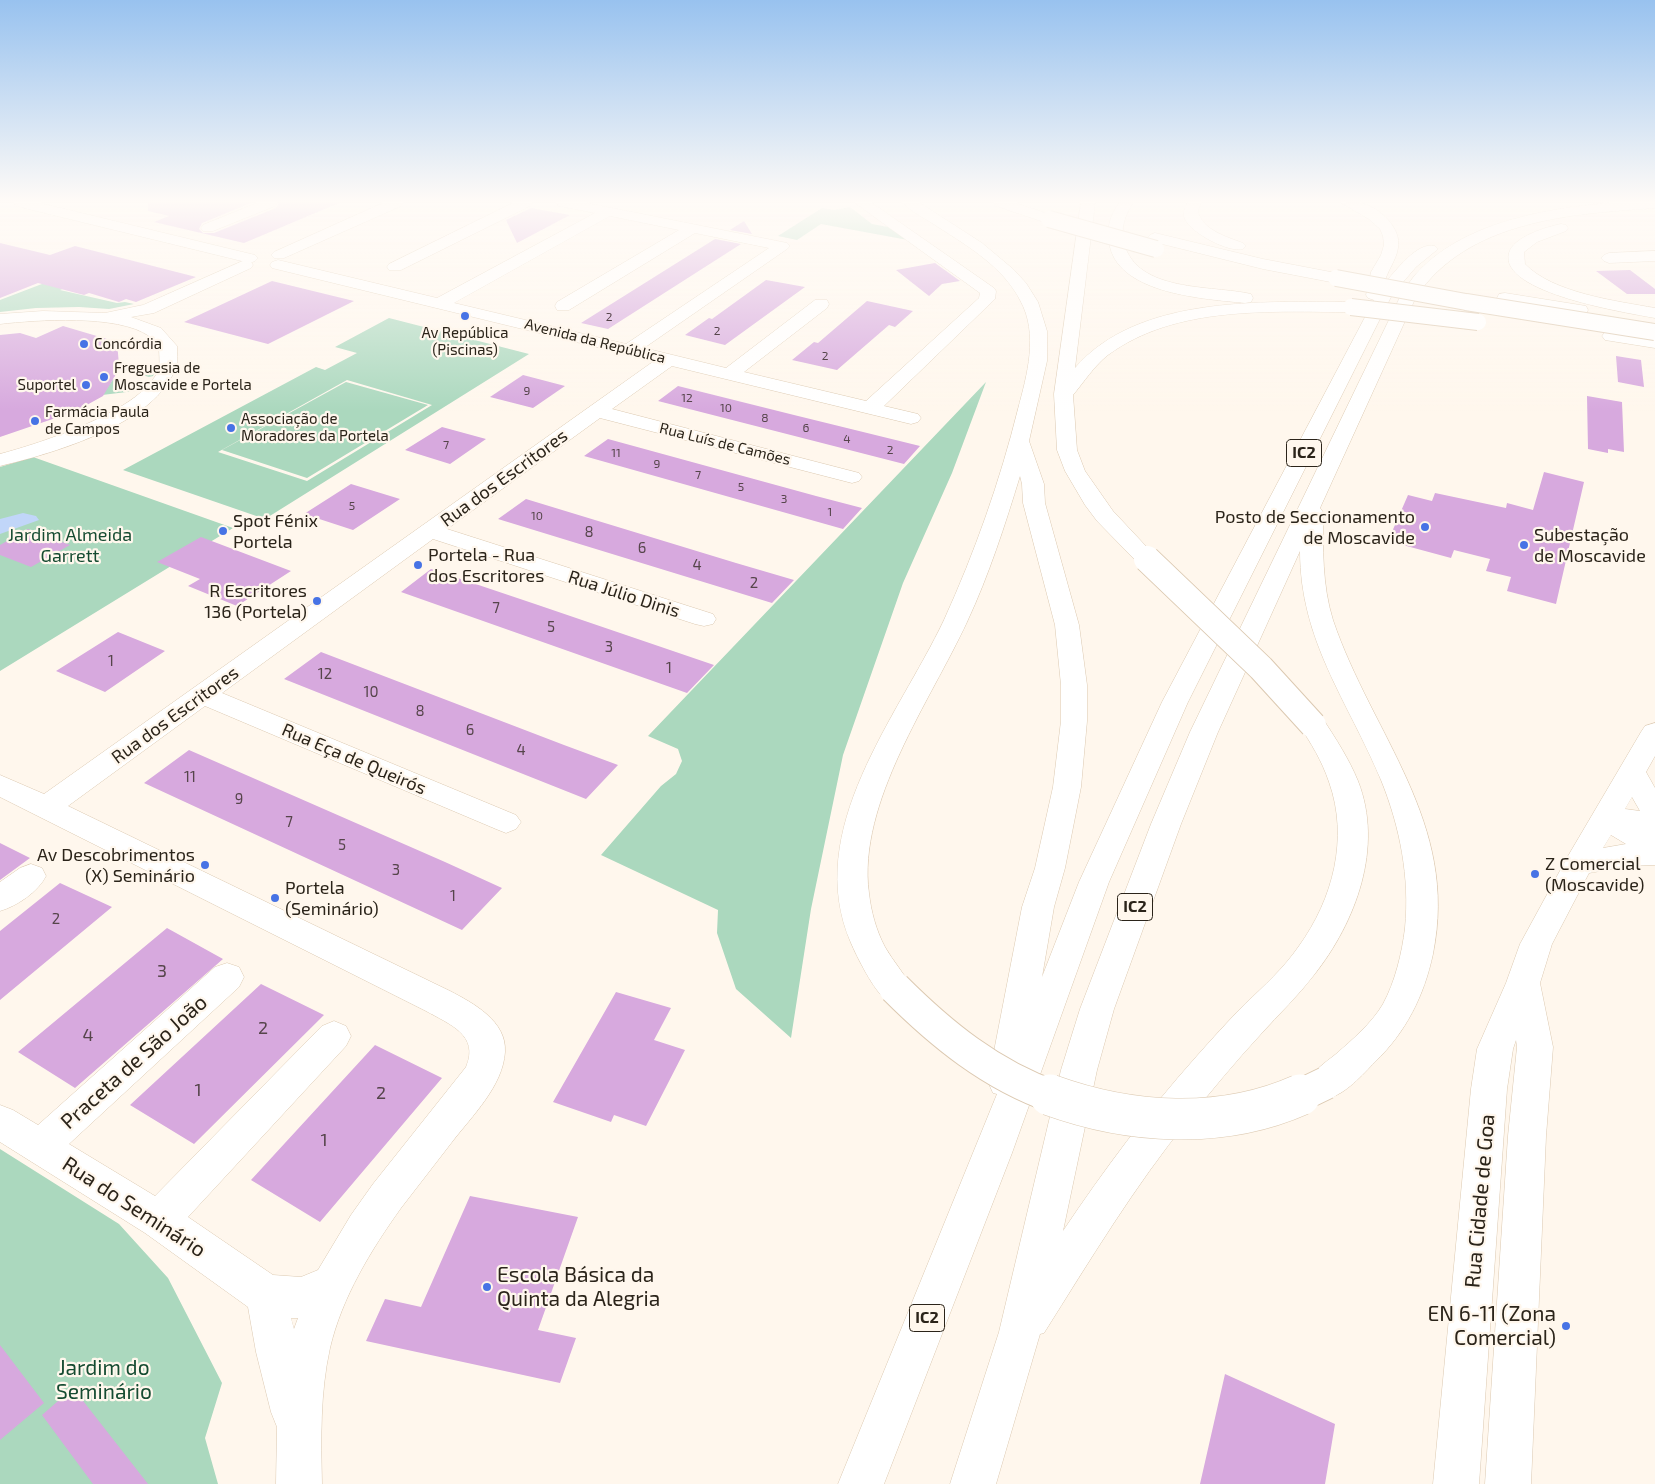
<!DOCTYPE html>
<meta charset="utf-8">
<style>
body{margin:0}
canvas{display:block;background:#fff7ed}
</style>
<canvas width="1655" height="1484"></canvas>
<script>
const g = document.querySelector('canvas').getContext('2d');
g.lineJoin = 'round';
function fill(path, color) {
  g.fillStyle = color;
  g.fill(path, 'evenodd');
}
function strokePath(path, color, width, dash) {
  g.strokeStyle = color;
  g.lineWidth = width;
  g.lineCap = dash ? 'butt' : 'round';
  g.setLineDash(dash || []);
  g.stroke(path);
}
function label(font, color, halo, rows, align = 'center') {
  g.font = font + ' "Exo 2",sans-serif';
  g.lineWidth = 4.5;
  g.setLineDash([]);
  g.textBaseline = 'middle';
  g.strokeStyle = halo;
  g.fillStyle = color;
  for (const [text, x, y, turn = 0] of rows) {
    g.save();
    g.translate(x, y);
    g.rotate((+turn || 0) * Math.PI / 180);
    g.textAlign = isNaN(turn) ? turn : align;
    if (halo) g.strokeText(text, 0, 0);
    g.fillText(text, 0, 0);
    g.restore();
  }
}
fill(new Path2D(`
 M 850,207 L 872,224 L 888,227 L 908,240 L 821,224 L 797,240 L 778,236 L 822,208 L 834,210 Z
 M 55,279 L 75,284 L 60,290 L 117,303 L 125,302 L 134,304 L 109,309 L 79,307 L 36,308 L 0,312 L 0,300 Z
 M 389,318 L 529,354 L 265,519 L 123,470 L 316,367 L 325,370 L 357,353 L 335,347 ZM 347,380 L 432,405 L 307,481 L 218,452 Z
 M 119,364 L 154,369 L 155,371 L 153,376 L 149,377 L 119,368 Z
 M 114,378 L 140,386 L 143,388 L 135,391 L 102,395 Z
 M 346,382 L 428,405 L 307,478 L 222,450 Z
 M 986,382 L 952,473 L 903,583 L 843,755 L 811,909 L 791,1038 L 736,989 L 717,933 L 718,910 L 601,855 L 661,786 L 676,774 L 682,761 L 678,749 L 648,736 Z
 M 33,457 L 233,528 L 0,671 L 0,467 Z
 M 0,1149 L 119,1224 L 168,1278 L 222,1383 L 205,1438 L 218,1484 L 0,1484 Z`), '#abd8be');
fill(new Path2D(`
 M 23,513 L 36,516 L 39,520 L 0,534 L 0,519 Z`), '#c1d6f9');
fill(new Path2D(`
 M 148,203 L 251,203 L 202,223 L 199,229 L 203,233 L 214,233 L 276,208 L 279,203 L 339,203 L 244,243 L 154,222 L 169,216 L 148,211 Z
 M 531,208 L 570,215 L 517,243 L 506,220 Z
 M 744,221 L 752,234 L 730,230 Z
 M 715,239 L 741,244 L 608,329 L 581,323 Z
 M 0,243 L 50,255 L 75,246 L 196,277 L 136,302 L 126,299 L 119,302 L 89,293 L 84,295 L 38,283 L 0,298 Z
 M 935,263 L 960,281 L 942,284 L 929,296 L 896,270 Z
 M 1630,270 L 1655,289 L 1655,294 L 1627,294 L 1596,271 Z
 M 766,280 L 805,287 L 725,345 L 685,335 L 709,318 L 712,319 Z
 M 272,281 L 354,301 L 268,344 L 184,322 Z
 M 867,301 L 913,311 L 895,327 L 889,325 L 837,370 L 792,360 L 814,342 L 818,343 Z
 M 63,326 L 117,342 L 119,365 L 115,376 L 103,396 L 76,411 L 0,437 L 0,335 L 20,333 L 36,338 Z
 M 1616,356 L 1641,360 L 1644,387 L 1618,382 Z
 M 523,375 L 565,386 L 533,408 L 490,397 Z
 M 678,386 L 794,415 L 920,446 L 904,464 L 658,401 Z
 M 1587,396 L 1622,402 L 1624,452 L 1608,449 L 1608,453 L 1588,449 Z
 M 442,427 L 486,439 L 450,464 L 405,450 Z
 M 608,439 L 816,496 L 862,508 L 843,529 L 584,456 Z
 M 1544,472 L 1584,482 L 1556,604 L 1507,591 L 1511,577 L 1486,571 L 1490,559 L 1454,550 L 1451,558 L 1388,541 L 1408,495 L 1432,501 L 1435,493 L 1506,508 L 1507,503 L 1533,510 Z
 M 351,484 L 400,499 L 353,530 L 304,514 Z
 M 526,499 L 736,563 L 794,580 L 772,603 L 498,519 Z
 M 28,529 L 70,545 L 31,567 L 0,555 L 0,545 Z
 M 201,537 L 291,571 L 237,606 L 188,586 L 200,579 L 157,562 Z
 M 431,569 L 538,605 L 714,665 L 687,693 L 401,592 Z
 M 118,632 L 165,651 L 105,692 L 56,671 Z
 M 321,652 L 564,745 L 618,765 L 586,799 L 284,679 Z
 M 189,750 L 445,862 L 502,888 L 462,930 L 144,783 Z
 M 0,843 L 30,858 L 0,880 Z
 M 60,883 L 112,907 L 0,1000 L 0,931 Z
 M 167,928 L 223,959 L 75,1088 L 18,1052 Z
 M 261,984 L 324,1015 L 194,1144 L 130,1105 Z
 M 616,992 L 671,1008 L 654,1040 L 685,1050 L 646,1126 L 614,1115 L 611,1122 L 553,1102 Z
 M 375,1045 L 442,1078 L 320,1222 L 251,1180 Z
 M 470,1196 L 578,1217 L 538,1330 L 576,1338 L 560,1383 L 366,1341 L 385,1299 L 421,1307 Z
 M 0,1345 L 44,1403 L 0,1440 Z
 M 1225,1374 L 1335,1424 L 1325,1484 L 1200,1484 Z
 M 73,1388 L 148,1484 L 93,1484 L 42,1415 Z`), '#d7a9de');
const minor = new Path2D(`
 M 14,203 L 40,203 L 255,255 L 258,258 L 255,261 L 250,263 L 16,206 Z
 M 257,203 L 277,203 L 275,206 L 213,231 L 203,231 L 201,228 L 203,225 Z
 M 513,203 L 532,203 L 530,206 L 401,270 L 389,270 L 387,267 L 389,264 Z
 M 557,203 L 587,203 L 787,243 L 790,246 L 787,249 L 644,348 L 726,368 L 815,300 L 827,300 L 829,304 L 827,308 L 744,372 L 866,401 L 979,298 L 980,293 L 855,203 L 872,203 L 994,288 L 996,291 L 995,299 L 884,406 L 918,414 L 921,418 L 918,422 L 911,424 L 672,366 L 612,409 L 859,473 L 862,477 L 859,481 L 852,483 L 600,418 L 447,529 L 713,614 L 716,619 L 713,624 L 704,626 L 695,624 L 433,539 L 222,693 L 516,815 L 521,822 L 516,829 L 506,833 L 496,829 L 205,706 L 68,806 L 450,991 C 473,1003 507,1021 505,1052 C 503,1086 472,1116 452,1142 C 435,1164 418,1186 401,1208 C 371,1250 342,1297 330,1348 C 320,1393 321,1439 322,1484 L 276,1484 L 277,1427 L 271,1412 L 256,1352 L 248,1307 L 145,1233 L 0,1142 L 0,1105 L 13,1110 L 38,1125 L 215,967 L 227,963 L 239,967 L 244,977 L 239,987 L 69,1144 L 155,1196 L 322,1026 L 334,1021 L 346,1026 L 351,1036 L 346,1046 L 188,1217 L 273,1275 L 301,1277 L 318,1270 L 351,1215 L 373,1184 L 466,1067 C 480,1035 449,1024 426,1011 L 0,797 L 0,775 L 44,794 L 654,361 L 272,268 L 270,265 L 272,262 L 278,260 L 437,298 L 595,213 L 559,206 ZM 610,216 L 679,230 L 557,302 L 555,306 L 557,310 L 569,310 L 695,233 L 769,248 L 626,344 L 454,303 ZM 291,1318 L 298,1318 L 294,1329 Z
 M 1655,251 L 1655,261 L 1609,263 L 1604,261 L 1601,258 L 1604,255 L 1609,253 Z
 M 1655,723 L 1655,756 L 1646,772 L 1655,788 L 1655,865 L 1629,866 L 1589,873 L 1552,944 L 1540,983 L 1553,1047 L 1546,1136 L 1531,1484 L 1485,1484 L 1508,1136 L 1517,1047 L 1516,1040 L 1513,1049 L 1507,1089 L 1479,1484 L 1433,1484 L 1471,1089 L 1477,1049 L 1506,983 L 1520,944 L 1568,856 L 1641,732 L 1645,726 ZM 1632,797 L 1640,811 L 1625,809 ZM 1611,835 L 1626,844 L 1603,848 Z
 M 31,864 L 42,868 L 46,876 C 38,892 17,906 0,911 L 0,882 L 20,868 Z`);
const major = new Path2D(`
 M 383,203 L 403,203 L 401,206 L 284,258 L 274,258 L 271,255 L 274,252 Z
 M 245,260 L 251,262 L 253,265 L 251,268 L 154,313 L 131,317 L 161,328 L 177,346 C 177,353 178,360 177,366 C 176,370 173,375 170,379 C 144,427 50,454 0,466 L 0,454 C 38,444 149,409 159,367 C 160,361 159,353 159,347 C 156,344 152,338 149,336 C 118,314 36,320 0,324 L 0,314 L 43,311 L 105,313 L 143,305 Z`);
const highway = new Path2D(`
 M 903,203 L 920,203 L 982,243 L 1013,269 L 1026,283 L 1038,302 L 1047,331 L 1047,361 L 1029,441 L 1044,484 L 1045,503 L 1079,625 L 1087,685 L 1087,721 L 1081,787 L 1065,868 L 1054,907 L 1042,977 L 1079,882 L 1162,702 L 1374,300 L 1368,298 L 1366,295 L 1371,272 L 1381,255 L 1384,245 L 1383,236 L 1380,229 L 1369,219 L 1341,203 C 1347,203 1355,202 1361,203 C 1379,207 1402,228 1398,248 C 1396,261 1387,271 1384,284 C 1395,272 1417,241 1435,246 L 1438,249 L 1416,267 L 1392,295 L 1188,702 L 1109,882 L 1012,1153 L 884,1484 L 838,1484 L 997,1094 L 993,1093 L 988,1082 L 1022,907 L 1035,868 L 1053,787 L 1061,721 L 1061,685 L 1055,625 L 1023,503 L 1022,484 L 1020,476 C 1005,525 989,575 967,622 C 931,700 857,803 869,893 C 871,911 876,930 885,947 C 893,961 904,973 912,988 L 907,998 C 899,1000 893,1003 885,998 C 875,993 856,955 851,943 C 802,830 898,717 944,620 C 975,552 1000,481 1018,409 C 1027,375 1039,334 1020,300 C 1003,267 968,246 938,227 C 927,219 912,213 903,203 Z
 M 994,203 L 1016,203 L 1054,216 L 1056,219 L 1054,222 L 1044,222 L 996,206 Z
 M 1081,203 L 1095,203 L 1075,368 C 1138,295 1263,302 1351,302 L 1357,303 L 1359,307 L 1357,311 L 1351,312 C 1271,312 1176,305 1108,355 C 1094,366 1084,382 1073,395 L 1077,450 L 1085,471 L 1113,511 L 1158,559 L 1155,564 L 1147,566 L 1139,564 L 1097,521 L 1085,505 L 1065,471 L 1057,450 L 1054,394 Z
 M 1133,203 C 1125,215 1120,229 1124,243 C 1137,293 1212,285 1251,294 L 1253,298 L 1251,302 L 1245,303 C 1205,299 1121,294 1110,247 C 1106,231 1109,217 1119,203 Z
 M 1187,203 L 1201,203 L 1198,211 C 1202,230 1227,237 1243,243 L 1246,246 L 1243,249 C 1229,253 1191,233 1185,219 C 1182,213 1185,209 1187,203 Z
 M 1608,203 L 1655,203 L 1655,208 C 1571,214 1468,220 1416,297 L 1320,508 L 1323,512 C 1323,548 1322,585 1333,620 C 1372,735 1460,823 1433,954 C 1424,996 1406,1032 1375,1062 C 1363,1074 1345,1095 1328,1098 C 1323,1099 1318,1096 1313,1094 L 1308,1083 C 1314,1069 1325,1063 1336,1054 C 1352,1040 1372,1023 1383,1004 C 1395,982 1402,953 1405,928 C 1410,878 1400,827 1381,780 C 1348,701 1300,641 1300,551 L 1218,732 L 1181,824 L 1114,1009 L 1097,1070 L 1063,1231 C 1104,1170 1147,1112 1196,1057 C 1212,1039 1228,1021 1245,1004 C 1264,986 1284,968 1299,946 C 1333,899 1349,838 1329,782 C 1322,761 1311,743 1299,725 L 1303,719 L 1313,716 L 1323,719 C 1336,739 1349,759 1358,781 C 1384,847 1356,922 1314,975 C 1298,996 1279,1014 1261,1034 C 1235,1062 1211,1091 1188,1120 C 1134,1187 1090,1260 1044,1333 L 1040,1334 L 996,1484 L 950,1484 L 999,1332 L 1061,1070 L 1080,1009 L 1151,824 L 1190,732 L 1400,297 C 1405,290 1409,282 1415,275 C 1461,223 1543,209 1608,203 Z
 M 1561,224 L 1566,225 L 1568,228 L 1566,231 L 1537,242 L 1524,252 L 1525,264 C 1553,293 1616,301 1655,308 L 1655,318 C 1629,313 1498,293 1509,253 C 1513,237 1546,227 1561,224 Z
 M 1155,233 L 1263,259 L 1336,273 L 1342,275 L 1344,278 L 1342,281 L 1336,283 L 1263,269 L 1150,241 L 1147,238 L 1150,235 Z
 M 1505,293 L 1580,305 L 1586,306 L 1588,310 L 1586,314 L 1580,315 L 1499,302 L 1497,298 L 1499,294 Z
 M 1611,331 L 1655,338 L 1655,348 L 1605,340 L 1602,336 L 1605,332 Z`);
strokePath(minor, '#dcc9b1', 1);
strokePath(major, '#dcc9b1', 1);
strokePath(highway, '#dcc9b1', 1);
fill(minor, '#fff');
fill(major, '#fff');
fill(highway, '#fff');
const highwayBridgeFar3 = new Path2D(`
 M 1049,219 L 1156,249
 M 1336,278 L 1466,302 L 1655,332
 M 1351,307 L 1478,322`);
const highwayBridgeFar2 = new Path2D(`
 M 1147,559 L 1261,668 L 1313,725`);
const highwayBridgeFar1 = new Path2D(`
 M 895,988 C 941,1034 991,1075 1054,1097
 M 1297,1097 L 1326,1083`);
const highwayBridge = new Path2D(`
 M 1050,1095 C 1130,1124 1221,1130 1300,1095`);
strokePath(highwayBridgeFar3, '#dcc9b1', 18, []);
strokePath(highwayBridgeFar2, '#dcc9b1', 28, []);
strokePath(highwayBridgeFar1, '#dcc9b1', 34, []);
strokePath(highwayBridge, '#dcc9b1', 42, []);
strokePath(highwayBridgeFar3, '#fff', 16);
strokePath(highwayBridgeFar2, '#fff', 26);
strokePath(highwayBridgeFar1, '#fff', 32);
strokePath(highwayBridge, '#fff', 41);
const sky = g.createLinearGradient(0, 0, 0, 411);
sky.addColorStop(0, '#98c2ef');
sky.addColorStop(0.49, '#fffbf7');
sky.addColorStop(1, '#fffbf700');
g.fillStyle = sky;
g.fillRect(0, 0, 1655, 411);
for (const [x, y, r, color] of [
 [465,316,5,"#4773e5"],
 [84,344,5,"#4773e5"],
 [104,377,5,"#4773e5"],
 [86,385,5,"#4773e5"],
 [35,421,5,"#4773e5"],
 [231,428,5,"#4773e5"],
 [1425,527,5,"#4773e5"],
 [223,531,5,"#4773e5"],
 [1524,545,5,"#4773e5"],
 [418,565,5,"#4773e5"],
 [317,601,5,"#4773e5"],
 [205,865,5,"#4773e5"],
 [1535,874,5,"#4773e5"],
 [275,898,5,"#4773e5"],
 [487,1287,5,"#4773e5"],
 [1566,1326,5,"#4773e5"]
]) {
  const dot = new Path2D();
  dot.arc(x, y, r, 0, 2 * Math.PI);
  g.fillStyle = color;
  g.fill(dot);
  strokePath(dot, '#fff7ed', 2);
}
label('12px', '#56454b', null, [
 ["2",609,317],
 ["2",717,331],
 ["2",825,356],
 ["9",527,391],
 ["12",687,398],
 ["10",726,408],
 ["8",765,418],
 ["6",806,428],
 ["4",847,439],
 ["7",446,445],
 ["2",890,450],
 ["11",616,453],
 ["9",657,464],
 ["7",698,475],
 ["5",741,487],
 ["3",784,499],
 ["5",352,506],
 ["1",830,512],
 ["10",537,516]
]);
label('15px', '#2b241a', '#fff7ed', [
 ["Av República",465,333,"center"],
 ["(Piscinas)",465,350,"center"],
 ["Concórdia",94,344],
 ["Freguesia de",114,368],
 ["Moscavide e Portela",114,385],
 ["Suportel",76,385,"right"],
 ["Farmácia Paula",45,412],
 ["de Campos",45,429],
 ["Associação de",241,419],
 ["Moradores da Portela",241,436]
], 'left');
label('15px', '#2b241a', '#fff7ed', [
 ["Avenida da República",595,341,14],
 ["Rua Luís de Camões",725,444,14]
]);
label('15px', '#56454b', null, [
 ["8",589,532],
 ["6",642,548],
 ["4",697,565],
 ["2",754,583],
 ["7",496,608],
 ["5",551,627],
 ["3",609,647],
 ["1",111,661],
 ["1",669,668],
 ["12",325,674],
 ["10",371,692],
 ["8",420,711],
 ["6",470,730],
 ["4",521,750],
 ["11",190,777],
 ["9",239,799],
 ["7",289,822],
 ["5",342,845],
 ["3",396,870],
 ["1",453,896],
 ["2",56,919]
]);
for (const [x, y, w] of [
 [1304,453,35],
 [1135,907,35],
 [927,1318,35]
]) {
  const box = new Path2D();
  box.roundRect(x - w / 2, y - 13.5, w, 27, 4);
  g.fillStyle = '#fff7ed';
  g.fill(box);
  strokePath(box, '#2b241a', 1);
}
label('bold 16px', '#2b241a', null, [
 ["IC2",1304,453],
 ["IC2",1135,907],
 ["IC2",927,1318]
]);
label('18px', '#2b241a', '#fff7ed', [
 ["Rua dos Escritores",504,478,-36],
 ["Rua Júlio Dinis",624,594,18],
 ["Rua dos Escritores",175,715,-36],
 ["Rua Eça de Queirós",354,759,23]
]);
label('18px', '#2b241a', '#fff7ed', [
 ["Posto de Seccionamento",1415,517,"right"],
 ["de Moscavide",1415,538,"right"],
 ["Spot Fénix",233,521],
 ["Portela",233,542],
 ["Subestação",1534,535],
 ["de Moscavide",1534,556],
 ["Portela - Rua",428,555],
 ["dos Escritores",428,576],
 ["R Escritores",307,591,"right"],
 ["136 (Portela)",307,612,"right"],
 ["Av Descobrimentos",195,855,"right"],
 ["(X) Seminário",195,876,"right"],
 ["Z Comercial",1545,864],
 ["(Moscavide)",1545,885],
 ["Portela",285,888],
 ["(Seminário)",285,909]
], 'left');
label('18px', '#154b31', '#fff7ed', [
 ["Jardim Almeida",70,535],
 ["Garrett",70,556]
]);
label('18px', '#56454b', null, [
 ["3",162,971],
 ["2",263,1028],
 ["4",88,1035],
 ["1",198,1090],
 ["2",381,1093],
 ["1",324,1140]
]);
label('21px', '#2b241a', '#fff7ed', [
 ["Praceta de São João",134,1062,-42],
 ["Rua Cidade de Goa",1480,1201,-85],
 ["Rua do Seminário",134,1207,33]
]);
label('21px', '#2b241a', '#fff7ed', [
 ["Escola Básica da",497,1275],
 ["Quinta da Alegria",497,1299],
 ["EN 6-11 (Zona",1556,1314,"right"],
 ["Comercial)",1556,1338,"right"]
], 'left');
label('21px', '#154b31', '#fff7ed', [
 ["Jardim do",104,1368],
 ["Seminário",104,1392]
]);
</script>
